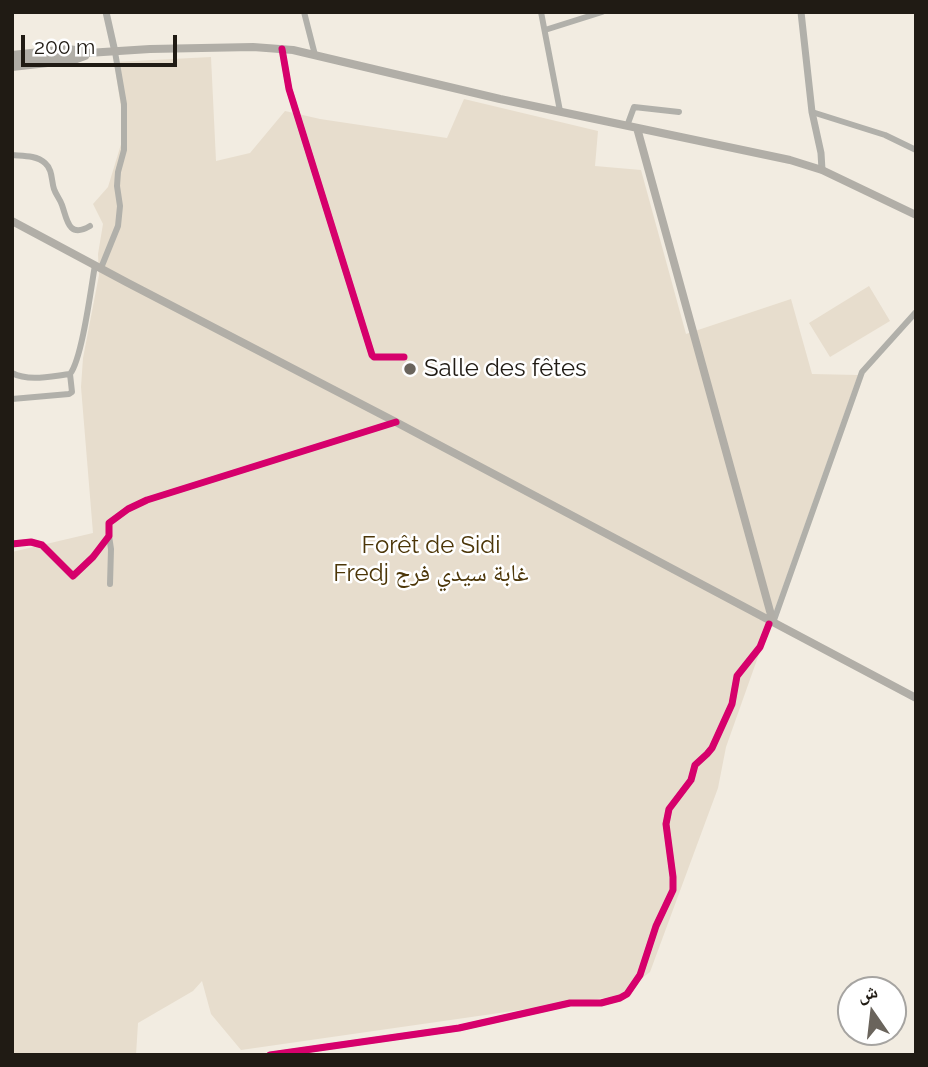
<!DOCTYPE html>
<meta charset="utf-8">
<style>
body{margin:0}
#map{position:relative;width:928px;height:1067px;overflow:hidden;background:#f2ece1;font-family:Raleway,"Noto Naskh Arabic",sans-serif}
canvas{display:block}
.frame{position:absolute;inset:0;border:14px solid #201b14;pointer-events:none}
.north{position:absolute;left:837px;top:976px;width:70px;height:70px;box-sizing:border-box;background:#fff;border:2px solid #a6a4a1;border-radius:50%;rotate:346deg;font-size:19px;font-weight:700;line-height:28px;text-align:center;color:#201b14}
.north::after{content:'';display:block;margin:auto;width:24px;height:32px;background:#6a645c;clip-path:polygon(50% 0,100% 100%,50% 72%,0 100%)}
.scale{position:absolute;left:21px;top:35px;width:156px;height:32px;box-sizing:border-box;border:4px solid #201b14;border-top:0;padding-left:9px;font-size:21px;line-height:24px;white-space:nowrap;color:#201b14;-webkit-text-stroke:5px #fff;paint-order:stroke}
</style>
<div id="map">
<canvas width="928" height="1067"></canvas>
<div class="frame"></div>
<div class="north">ش</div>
<div class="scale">200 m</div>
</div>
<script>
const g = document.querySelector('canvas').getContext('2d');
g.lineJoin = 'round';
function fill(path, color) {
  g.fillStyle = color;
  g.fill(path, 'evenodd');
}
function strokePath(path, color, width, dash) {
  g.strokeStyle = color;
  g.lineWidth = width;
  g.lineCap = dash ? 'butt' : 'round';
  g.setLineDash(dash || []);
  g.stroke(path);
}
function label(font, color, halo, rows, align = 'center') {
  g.font = font + ' Raleway,"Noto Naskh Arabic",sans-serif';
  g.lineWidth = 5;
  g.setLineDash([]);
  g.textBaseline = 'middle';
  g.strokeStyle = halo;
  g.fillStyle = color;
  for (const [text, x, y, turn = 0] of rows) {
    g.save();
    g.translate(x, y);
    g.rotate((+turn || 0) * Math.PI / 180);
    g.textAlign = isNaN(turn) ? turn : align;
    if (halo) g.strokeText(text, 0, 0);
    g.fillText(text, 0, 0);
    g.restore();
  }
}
fill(new Path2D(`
 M 211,57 L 216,161 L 250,153 L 285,111 L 320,119 L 447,138 L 464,99 L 598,131 L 595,166 L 641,170 L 686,334 L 791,299 L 812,374 L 858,375 L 726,747 L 718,788 L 650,972 L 618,996 L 241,1050 L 211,1014 L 202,981 L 193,991 L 138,1023 L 136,1055 L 12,1055 L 12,552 L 93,533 L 81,387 L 83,358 L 99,275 L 98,254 L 103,224 L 93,204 L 108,187 L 122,141 L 122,114 L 114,62 Z
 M 869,286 L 890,321 L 830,357 L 809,323 Z`), '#e7ddcd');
strokePath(new Path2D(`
 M 304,12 L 315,55
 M 541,12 L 560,111
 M 545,30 L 602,12
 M 282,49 L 289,89 L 372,355 L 374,357 L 404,357
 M 812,112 L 885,135 L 916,150
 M 627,126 L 634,107 L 679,112
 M 12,155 C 23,156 36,155 45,163 C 53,170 51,180 54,189 C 56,195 60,199 62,205 C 67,219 68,239 90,226
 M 101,268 L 118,226 L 120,206 L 117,186 L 118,172 L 124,150 L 124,104 L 115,52
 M 12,373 C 29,382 52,376 70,374
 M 12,399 L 69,394 L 72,392 L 70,374 C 82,359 91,288 95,265
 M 109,536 L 111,549 L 110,584
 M 12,544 L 31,542 L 42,545 L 73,576 L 93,557 L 109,536 L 109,523 L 128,509 L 147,500 L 396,422
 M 774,620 L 862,372 L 916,312
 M 270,1055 L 459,1028 L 570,1003 L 601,1003 L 620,998 L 627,994 L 640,975 L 656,926 L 673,890 L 673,877 L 666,824 L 669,809 L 691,780 L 695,765 L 707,754 L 712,748 L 732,704 L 737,676 L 760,647 L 769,624`), '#b1b0aa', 6);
strokePath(new Path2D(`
 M 106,12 L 115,52
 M 801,12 L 812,112 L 821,153 L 822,170`), '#b1b0aa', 7);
strokePath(new Path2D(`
 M 12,55 L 68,49 L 83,51
 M 12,61 L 72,54 L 150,49 L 253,47 L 293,50 L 500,99 L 790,160 L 822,170 L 916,215
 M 12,67 L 74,60 L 85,56
 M 637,128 L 773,622
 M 12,221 L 128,283 L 392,420 L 916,698`), '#b1aea7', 8);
strokePath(new Path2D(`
 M 282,49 L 289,89 L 372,355 L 374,357 L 404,357
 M 12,544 L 31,542 L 42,545 L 73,576 L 93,557 L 109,536 L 109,523 L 128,509 L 147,500 L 396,422
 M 270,1055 L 459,1028 L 570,1003 L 601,1003 L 620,998 L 627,994 L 640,975 L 656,926 L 673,890 L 673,877 L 666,824 L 669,809 L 691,780 L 695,765 L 707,754 L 712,748 L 732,704 L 737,676 L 760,647 L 769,624`), '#d6006c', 7);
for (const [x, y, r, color] of [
 [410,369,7,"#6a645c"]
]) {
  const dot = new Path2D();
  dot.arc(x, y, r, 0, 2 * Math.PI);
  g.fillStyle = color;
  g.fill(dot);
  strokePath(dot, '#fff', 2.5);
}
label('24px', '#201b14', '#fff', [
 ["Salle des fêtes",424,369]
], 'left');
label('24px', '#4c3608', '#fff', [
 ["Forêt de Sidi",431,546],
 ["Fredj غابة سيدي فرج",431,574]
]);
</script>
